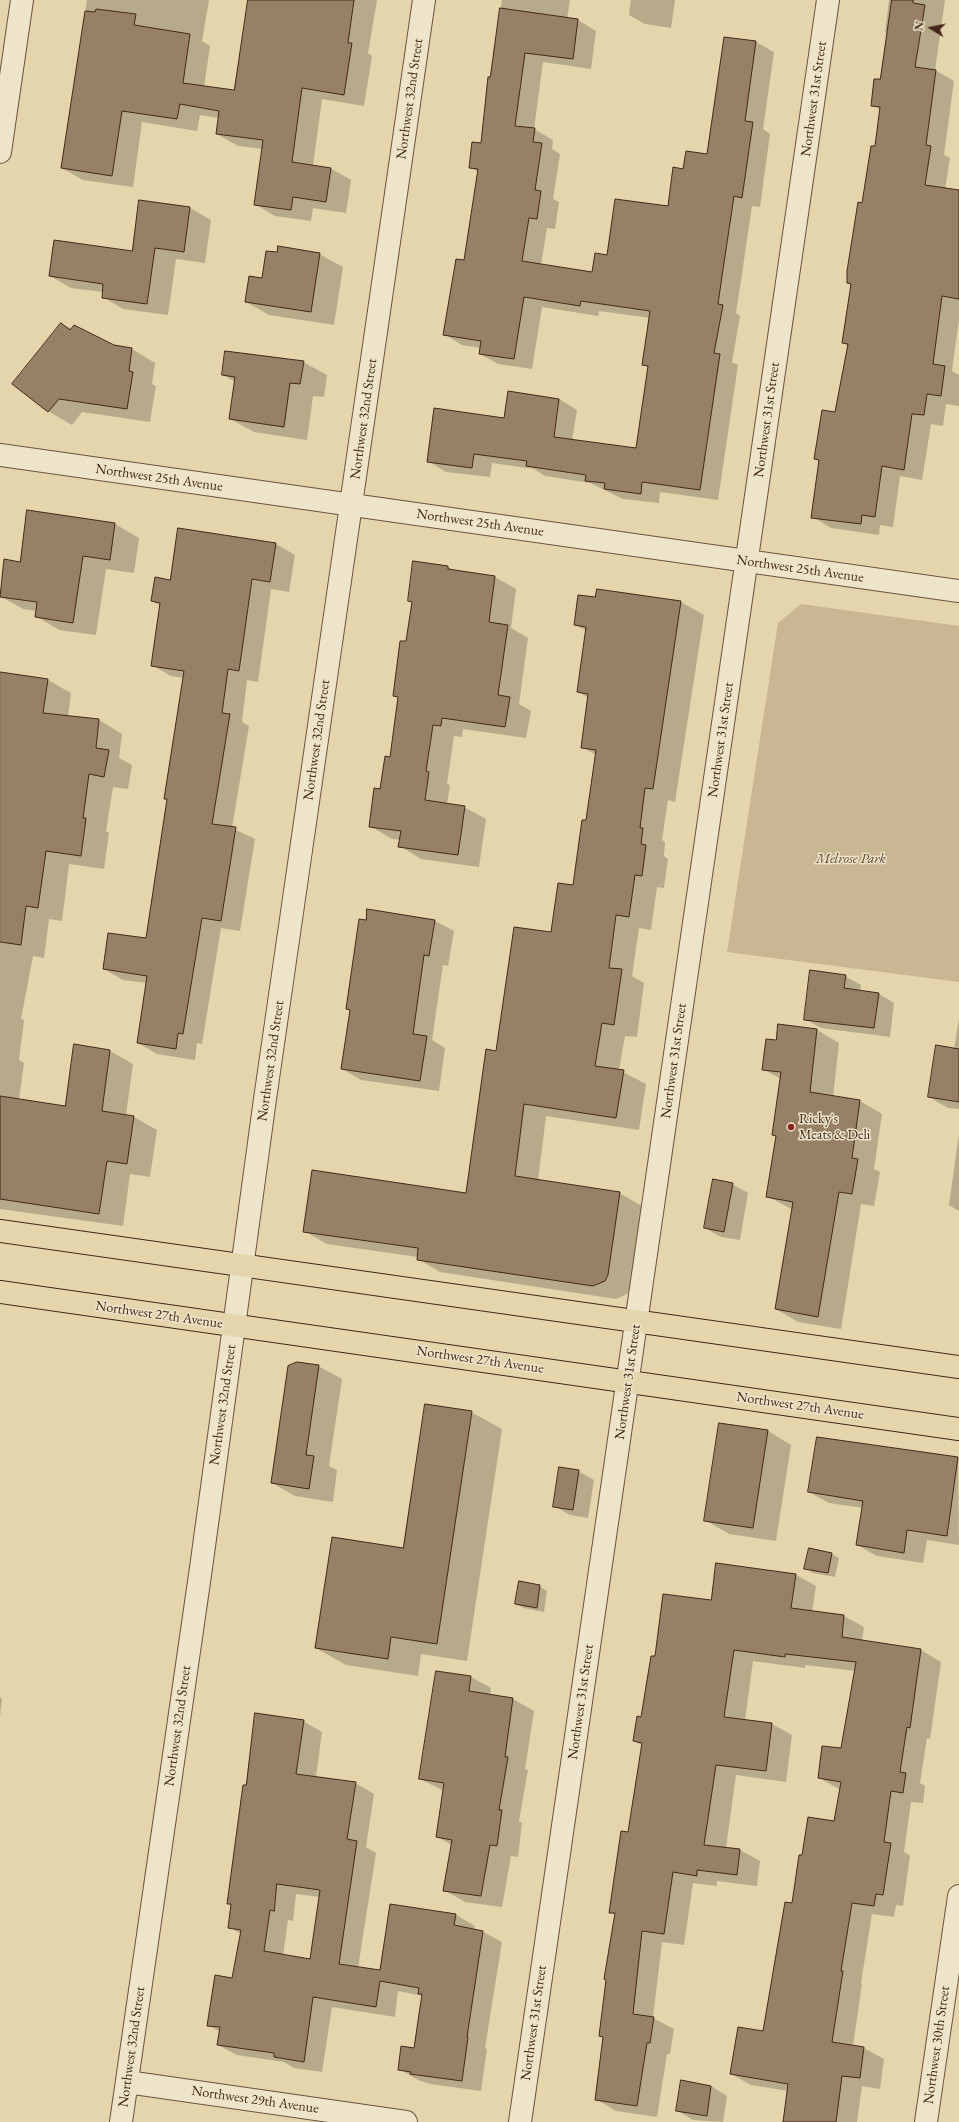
<!DOCTYPE html>
<style>
body{margin:0}
#map{position:relative;width:959px;height:2122px;overflow:hidden;background:#e4d5ad;font-family:"EB Garamond",serif}
canvas{display:block}
.north{position:absolute;left:911px;top:8px;width:40px;height:40px;-webkit-text-stroke:3px #ede4ca;paint-order:stroke;rotate:280deg;font-size:11px;font-weight:700;line-height:16px;text-align:center;color:#442719}
.north::after{content:'';display:block;margin:auto;width:14px;height:18px;background:#442719;clip-path:polygon(50% 0,100% 100%,50% 72%,0 100%)}
</style>
<div id="map">
<canvas width="959" height="2122"></canvas>
<div class="north">N</div>
</div>
<script>
const g = document.querySelector('canvas').getContext('2d');
g.lineJoin = 'round';
function fill(path, color) {
  g.fillStyle = color;
  g.fill(path, 'evenodd');
}
function strokePath(path, color, width, dash) {
  g.strokeStyle = color;
  g.lineWidth = width;
  g.lineCap = dash ? 'butt' : 'round';
  g.setLineDash(dash || []);
  g.stroke(path);
}
function label(font, color, halo, rows, align = 'center') {
  g.font = font + ' "EB Garamond",serif';
  g.lineWidth = 3;
  g.setLineDash([]);
  g.textBaseline = 'middle';
  g.strokeStyle = halo;
  g.fillStyle = color;
  for (const [text, x, y, turn = 0] of rows) {
    g.save();
    g.translate(x, y);
    g.rotate((+turn || 0) * Math.PI / 180);
    g.textAlign = isNaN(turn) ? turn : align;
    if (halo) g.strokeText(text, 0, 0);
    g.fillText(text, 0, 0);
    g.restore();
  }
}
fill(new Path2D(`
 M 801,604 L 959,626 L 959,982 L 727,952 L 778,623 Z`), '#c9b794');
fill(new Path2D(`
 M 87,0 L 209,0 L 202,41 L 210,46 L 204,87 L 235,91 L 249,0 L 377,0 L 368,53 L 372,56 L 364,106 L 322,99 L 313,166 L 330,168 L 351,180 L 346,213 L 313,208 L 311,221 L 275,216 L 255,204 L 263,149 L 238,146 L 217,134 L 219,118 L 200,115 L 197,131 L 142,122 L 133,187 L 83,180 L 62,168 Z
 M 502,0 L 570,0 L 567,19 L 578,20 L 596,31 L 591,69 L 543,62 L 534,129 L 553,140 L 552,149 L 560,154 L 553,199 L 559,202 L 555,229 L 547,228 L 541,265 L 593,273 L 608,256 L 669,208 L 684,170 L 708,155 L 756,42 L 774,52 L 763,129 L 770,134 L 760,207 L 752,206 L 740,287 L 736,313 L 740,316 L 732,362 L 738,365 L 718,500 L 660,492 L 659,503 L 623,499 L 590,483 L 545,476 L 534,469 L 492,463 L 490,477 L 446,472 L 428,461 L 505,419 L 509,392 L 559,399 L 577,410 L 572,441 L 637,449 L 649,368 L 644,365 L 650,318 L 599,311 L 598,316 L 542,307 L 532,369 L 498,364 L 480,354 L 481,348 L 462,345 L 444,334 L 465,261 L 478,172 L 470,167 L 481,144 Z
 M 631,0 L 675,0 L 671,28 L 645,24 L 629,15 Z
 M 889,0 L 945,0 L 935,70 L 954,81 L 944,155 L 950,158 L 945,189 L 959,191 L 959,320 L 952,371 L 959,375 L 959,406 L 946,404 L 943,426 L 931,424 L 922,480 L 900,476 L 893,527 L 880,525 L 879,535 L 831,528 L 813,517 L 820,461 L 815,458 L 836,413 L 848,346 L 843,343 L 852,285 L 848,282 L 876,147 L 881,110 L 872,105 L 881,80 L 888,34 L 885,32 Z
 M 140,201 L 190,208 L 211,220 L 205,263 L 176,259 L 168,315 L 123,309 L 103,297 L 103,292 L 71,288 L 50,276 L 133,252 Z
 M 319,254 L 343,267 L 334,325 L 269,315 L 246,302 L 263,279 Z
 M 61,324 L 114,346 L 132,349 L 155,363 L 152,384 L 156,386 L 150,422 L 82,412 L 72,425 L 48,411 Z
 M 303,362 L 327,375 L 324,397 L 313,396 L 307,440 L 254,432 L 230,419 L 235,382 L 223,375 Z
 M 28,512 L 115,524 L 139,538 L 134,573 L 106,569 L 96,635 L 59,630 L 36,616 L 37,611 L 23,609 L 0,596 L 5,561 L 21,563 Z
 M 276,544 L 295,555 L 289,592 L 271,589 L 258,682 L 247,680 L 242,722 L 249,726 L 232,828 L 255,839 L 240,931 L 221,928 L 202,1044 L 197,1043 L 195,1060 L 157,1054 L 138,1043 L 147,983 L 123,980 L 104,969 L 147,940 L 168,800 L 165,798 L 184,678 L 171,676 L 152,665 L 161,606 L 152,601 L 170,581 Z
 M 414,562 L 448,567 L 455,571 L 495,577 L 516,589 L 511,628 L 528,638 L 519,704 L 531,711 L 526,738 L 463,729 L 462,737 L 454,736 L 447,784 L 450,785 L 447,804 L 464,807 L 486,819 L 479,867 L 421,859 L 400,846 L 401,840 L 392,839 L 370,826 L 390,758 L 399,698 L 394,695 L 407,642 L 413,603 L 409,601 Z
 M 598,590 L 681,602 L 704,615 L 675,802 L 668,800 L 662,840 L 665,842 L 664,856 L 668,859 L 664,888 L 657,887 L 651,930 L 639,928 L 632,976 L 644,983 L 637,1037 L 625,1036 L 619,1070 L 646,1084 L 639,1130 L 546,1116 L 538,1181 L 619,1193 L 642,1206 L 630,1288 L 627,1294 L 616,1299 L 440,1272 L 418,1259 L 418,1257 L 327,1244 L 304,1231 L 467,1194 L 497,1052 L 574,886 L 587,821 L 596,755 L 582,747 L 589,698 L 578,692 L 587,631 L 575,625 L 596,598 Z
 M 0,673 L 48,680 L 71,693 L 68,717 L 99,720 L 122,734 L 119,758 L 132,765 L 128,789 L 113,787 L 106,831 L 109,833 L 104,869 L 69,864 L 62,921 L 49,919 L 44,958 L 33,956 L 21,1019 L 24,1020 L 19,1060 L 24,1063 L 19,1100 L 66,1107 L 110,1051 L 133,1064 L 126,1115 L 134,1117 L 157,1130 L 150,1177 L 130,1174 L 123,1226 L 0,1209 Z
 M 368,910 L 435,921 L 454,931 L 448,966 L 443,965 L 432,1040 L 445,1048 L 439,1091 L 361,1080 L 342,1069 L 351,1010 L 347,1009 Z
 M 845,976 L 861,985 L 860,991 L 879,994 L 894,1003 L 890,1037 L 821,1028 L 805,1019 Z
 M 959,1019 L 959,1109 L 948,1108 L 929,1097 L 954,1049 Z
 M 817,1030 L 839,1043 L 833,1097 L 860,1101 L 882,1114 L 874,1169 L 880,1172 L 874,1206 L 861,1204 L 841,1329 L 798,1322 L 776,1309 L 793,1210 L 767,1196 L 777,1137 L 773,1135 L 781,1079 L 763,1069 L 777,1042 Z
 M 959,1134 L 959,1211 L 949,1205 Z
 M 732,1184 L 748,1193 L 740,1240 L 721,1237 L 705,1228 Z
 M 318,1366 L 342,1379 L 329,1466 L 337,1470 L 333,1502 L 295,1496 L 272,1483 Z
 M 471,1412 L 502,1429 L 467,1661 L 421,1654 L 418,1676 L 346,1665 L 316,1648 L 404,1549 Z
 M 768,1431 L 791,1445 L 776,1541 L 729,1534 L 705,1520 Z
 M 958,1458 L 959,1545 L 927,1540 L 923,1563 L 877,1556 L 857,1545 L 863,1508 L 829,1503 L 809,1492 Z
 M 578,1471 L 594,1480 L 588,1518 L 570,1515 L 554,1506 Z
 M 832,1554 L 839,1558 L 835,1577 L 813,1573 L 806,1568 Z
 M 796,1575 L 816,1586 L 812,1612 L 844,1616 L 864,1627 L 862,1641 L 921,1650 L 941,1662 L 930,1739 L 927,1738 L 920,1783 L 925,1786 L 923,1803 L 911,1802 L 904,1852 L 910,1856 L 903,1906 L 896,1905 L 894,1917 L 872,1914 L 861,1983 L 862,1984 L 853,2046 L 864,2048 L 884,2059 L 880,2089 L 862,2086 L 857,2122 L 784,2122 L 788,2091 L 751,2085 L 731,2074 L 764,2032 L 803,1856 L 835,1822 L 841,1790 L 819,1778 L 842,1749 L 856,1671 L 805,1665 L 805,1668 L 753,1661 L 745,1720 L 772,1724 L 792,1735 L 786,1782 L 736,1775 L 726,1848 L 740,1850 L 760,1861 L 757,1886 L 717,1881 L 717,1886 L 693,1883 L 684,1945 L 662,1942 L 653,2018 L 674,2029 L 670,2054 L 667,2054 L 657,2117 L 616,2111 L 596,2099 L 604,2038 L 600,2035 L 615,1915 L 610,1912 L 629,1833 L 642,1745 L 634,1741 L 642,1718 L 655,1658 L 712,1602 Z
 M 539,1586 L 547,1591 L 544,1612 L 524,1608 L 516,1604 Z
 M 471,1677 L 491,1688 L 490,1695 L 513,1699 L 534,1711 L 525,1769 L 528,1770 L 519,1821 L 522,1823 L 518,1857 L 511,1856 L 502,1907 L 465,1902 L 444,1890 L 452,1845 L 437,1837 L 444,1791 L 420,1779 Z
 M 0,1697 L 2,1699 L 0,1717 Z
 M 303,1721 L 322,1732 L 316,1777 L 355,1783 L 374,1794 L 366,1847 L 376,1853 L 358,1968 L 381,1971 L 456,1915 L 475,1926 L 474,1930 L 483,1932 L 502,1942 L 485,2048 L 487,2049 L 481,2091 L 430,2084 L 418,2080 L 399,2069 L 415,2049 L 423,1996 L 398,1991 L 395,2017 L 332,2007 L 322,2072 L 294,2068 L 284,2062 L 237,2055 L 218,2045 L 220,2032 L 208,2025 L 233,1979 L 241,1934 L 229,1927 L 232,1906 L 228,1903 L 247,1786 ZM 296,1894 L 320,1897 L 311,1961 L 283,1956 L 288,1920 L 293,1921 Z
 M 682,2081 L 711,2086 L 727,2096 L 723,2122 L 693,2120 L 678,2111 Z`), '#0003');
const building = new Path2D(`
 M 248,0 L 354,0 L 348,43 L 352,43 L 344,95 L 302,88 L 292,162 L 331,168 L 326,202 L 293,197 L 291,210 L 254,205 L 263,140 L 216,134 L 219,111 L 180,104 L 177,119 L 122,111 L 112,176 L 61,168 L 85,11 L 95,12 L 96,9 L 136,14 L 134,25 L 190,34 L 183,83 L 234,90 Z
 M 892,0 L 913,0 L 913,3 L 925,5 L 915,67 L 936,70 L 926,145 L 931,146 L 925,185 L 959,190 L 959,299 L 942,296 L 933,364 L 945,366 L 941,396 L 927,394 L 924,415 L 912,414 L 904,470 L 882,466 L 875,517 L 862,515 L 861,524 L 811,518 L 819,460 L 814,459 L 822,410 L 835,412 L 848,344 L 842,343 L 851,284 L 847,283 L 847,271 L 858,202 L 862,203 L 871,146 L 875,146 L 880,107 L 871,106 L 874,79 L 880,79 Z
 M 500,8 L 578,19 L 573,59 L 525,53 L 515,126 L 535,128 L 533,142 L 542,143 L 535,190 L 541,191 L 537,219 L 529,218 L 522,261 L 592,272 L 595,253 L 607,255 L 615,199 L 668,206 L 673,167 L 683,169 L 686,151 L 707,154 L 724,37 L 756,41 L 745,121 L 753,122 L 742,198 L 734,196 L 722,276 L 718,304 L 723,305 L 714,353 L 720,354 L 700,490 L 642,482 L 641,494 L 604,489 L 605,483 L 585,481 L 586,475 L 526,466 L 527,461 L 474,454 L 472,468 L 427,462 L 434,408 L 504,418 L 508,391 L 559,399 L 554,437 L 636,448 L 648,366 L 642,365 L 650,311 L 581,301 L 580,306 L 524,297 L 514,359 L 479,354 L 481,341 L 443,335 L 456,259 L 464,260 L 478,169 L 469,168 L 472,142 L 481,143 L 488,77 L 490,77 Z
 M 139,200 L 190,207 L 184,252 L 155,248 L 147,304 L 102,298 L 103,284 L 49,276 L 54,240 L 132,251 Z
 M 278,246 L 320,253 L 311,312 L 245,302 L 249,276 L 262,278 L 266,251 L 277,252 Z
 M 61,323 L 70,330 L 74,325 L 114,345 L 132,348 L 129,371 L 133,372 L 127,409 L 59,399 L 48,412 L 12,384 Z
 M 225,351 L 304,361 L 300,384 L 290,383 L 284,427 L 229,419 L 235,377 L 222,375 Z
 M 27,510 L 115,523 L 110,560 L 83,556 L 73,623 L 35,617 L 37,602 L 0,597 L 4,559 L 20,562 Z
 M 178,528 L 276,543 L 270,582 L 252,579 L 239,671 L 228,669 L 222,713 L 230,714 L 212,824 L 236,827 L 221,921 L 202,918 L 183,1034 L 178,1033 L 176,1049 L 137,1043 L 147,976 L 103,969 L 108,933 L 146,938 L 167,799 L 164,799 L 184,671 L 151,666 L 160,603 L 151,601 L 155,577 L 170,580 Z
 M 413,561 L 448,566 L 448,569 L 495,576 L 489,622 L 508,625 L 498,695 L 510,697 L 505,727 L 442,718 L 441,726 L 433,725 L 426,771 L 429,772 L 425,800 L 465,806 L 458,855 L 398,847 L 401,831 L 369,827 L 374,788 L 380,789 L 385,756 L 390,757 L 398,697 L 393,696 L 400,641 L 406,641 L 412,602 L 408,601 Z
 M 597,589 L 681,601 L 653,789 L 645,788 L 640,828 L 643,828 L 641,844 L 646,845 L 642,876 L 635,875 L 629,917 L 616,915 L 609,968 L 622,969 L 614,1025 L 602,1023 L 595,1066 L 624,1070 L 616,1118 L 524,1104 L 515,1176 L 620,1192 L 608,1275 L 605,1281 L 593,1286 L 417,1260 L 418,1248 L 303,1232 L 312,1170 L 466,1193 L 486,1049 L 496,1051 L 514,927 L 551,932 L 558,883 L 573,885 L 582,820 L 586,820 L 596,750 L 581,748 L 588,694 L 577,692 L 586,627 L 574,625 L 578,595 L 595,597 Z
 M 0,672 L 48,679 L 43,713 L 99,719 L 96,748 L 109,750 L 104,777 L 89,774 L 83,818 L 86,818 L 81,856 L 46,851 L 38,908 L 26,906 L 21,945 L 0,942 Z
 M 367,909 L 435,920 L 429,956 L 424,955 L 413,1034 L 427,1036 L 420,1081 L 341,1069 L 350,1010 L 346,1009 L 359,919 L 366,920 Z
 M 810,970 L 846,975 L 844,988 L 879,993 L 874,1028 L 804,1020 Z
 M 778,1024 L 817,1029 L 810,1092 L 860,1100 L 852,1158 L 858,1159 L 852,1194 L 839,1192 L 818,1317 L 775,1309 L 793,1202 L 766,1197 L 776,1136 L 772,1135 L 781,1072 L 762,1070 L 766,1039 L 776,1040 Z
 M 74,1044 L 110,1050 L 102,1111 L 134,1116 L 127,1164 L 107,1161 L 99,1214 L 0,1199 L 0,1096 L 65,1106 Z
 M 936,1045 L 959,1049 L 959,1102 L 928,1097 Z
 M 713,1179 L 733,1183 L 724,1232 L 704,1228 Z
 M 297,1362 L 319,1365 L 306,1455 L 314,1456 L 309,1489 L 271,1483 L 288,1366 Z
 M 425,1404 L 472,1411 L 437,1644 L 391,1637 L 388,1659 L 315,1648 L 332,1537 L 403,1548 Z
 M 719,1423 L 768,1430 L 753,1528 L 704,1521 Z
 M 817,1437 L 958,1457 L 947,1536 L 907,1530 L 904,1553 L 856,1545 L 863,1501 L 808,1492 Z
 M 559,1467 L 579,1470 L 573,1510 L 553,1507 Z
 M 809,1548 L 832,1553 L 828,1573 L 804,1569 Z
 M 716,1563 L 796,1574 L 791,1608 L 844,1615 L 842,1637 L 921,1649 L 910,1728 L 907,1727 L 900,1772 L 906,1773 L 903,1793 L 891,1791 L 884,1842 L 891,1843 L 883,1895 L 876,1894 L 874,1906 L 852,1903 L 841,1971 L 843,1971 L 832,2042 L 864,2047 L 860,2078 L 842,2076 L 836,2122 L 783,2122 L 788,2084 L 730,2074 L 738,2027 L 763,2031 L 785,1902 L 792,1903 L 799,1855 L 802,1855 L 808,1817 L 834,1821 L 841,1782 L 818,1778 L 822,1746 L 841,1748 L 856,1662 L 785,1654 L 785,1657 L 734,1650 L 724,1717 L 772,1723 L 766,1771 L 716,1765 L 704,1845 L 740,1849 L 737,1875 L 697,1870 L 697,1876 L 673,1872 L 664,1934 L 642,1931 L 633,2014 L 654,2017 L 650,2043 L 647,2043 L 637,2106 L 595,2100 L 603,2037 L 599,2036 L 606,1980 L 604,1979 L 615,1913 L 609,1913 L 621,1831 L 628,1832 L 642,1743 L 633,1741 L 637,1716 L 641,1717 L 651,1656 L 655,1656 L 663,1594 L 711,1600 Z
 M 519,1581 L 540,1585 L 537,1608 L 515,1604 Z
 M 436,1671 L 471,1676 L 469,1691 L 513,1698 L 505,1757 L 508,1757 L 499,1810 L 502,1810 L 497,1846 L 490,1845 L 481,1896 L 443,1891 L 452,1840 L 436,1837 L 444,1783 L 419,1779 Z
 M 255,1713 L 304,1720 L 296,1774 L 356,1782 L 347,1839 L 357,1841 L 339,1964 L 380,1970 L 390,1904 L 456,1914 L 454,1925 L 483,1931 L 467,2037 L 468,2037 L 462,2081 L 410,2074 L 411,2072 L 398,2070 L 401,2046 L 414,2048 L 422,1994 L 418,1994 L 419,1988 L 380,1981 L 376,2007 L 313,1997 L 304,2062 L 274,2057 L 274,2053 L 217,2045 L 220,2027 L 207,2026 L 215,1975 L 232,1978 L 241,1930 L 228,1928 L 231,1904 L 227,1904 L 243,1785 L 246,1785 ZM 277,1884 L 320,1890 L 310,1959 L 264,1951 L 270,1910 L 274,1911 Z
 M 681,2080 L 711,2086 L 707,2116 L 676,2111 Z`);
fill(building, '#978166');
strokePath(building, '#442719', 1);
const minor = new Path2D(`
 M 0,152 L 22,0
 M 0,455 L 959,591
 M 127,2082 L 406,2122
 M 121,2122 L 201,1568 L 265,1099 L 424,0
 M 520,2122 L 828,0
 M 926,2122 L 959,1896`);
const trunk = new Path2D(`
 M 0,1231 L 959,1367
 M 0,1292 L 959,1429`);
strokePath(minor, '#6c523e', 24);
strokePath(trunk, '#442719', 24);
strokePath(minor, '#ede4ca', 22);
strokePath(trunk, '#e4d5ad', 22);
for (const [x, y, r, color] of [
 [791,1127,4,"#8f2418"]
]) {
  const dot = new Path2D();
  dot.arc(x, y, r, 0, 2 * Math.PI);
  g.fillStyle = color;
  g.fill(dot);
  strokePath(dot, '#ede4ca', 1.5);
}
label('14px', '#442719', '#ede4ca', [
 ["Northwest 32nd Street",410,99,-82],
 ["Northwest 31st Street",814,99,-82],
 ["Northwest 32nd Street",364,419,-82],
 ["Northwest 31st Street",767,420,-82],
 ["Northwest 25th Avenue",159,478,8],
 ["Northwest 25th Avenue",480,523,8],
 ["Northwest 25th Avenue",800,569,8],
 ["Northwest 32nd Street",317,740,-82],
 ["Northwest 31st Street",721,740,-82],
 ["Northwest 32nd Street",271,1061,-82],
 ["Northwest 31st Street",674,1061,-82],
 ["Northwest 27th Avenue",159,1315,8],
 ["Northwest 27th Avenue",480,1360,8],
 ["Northwest 31st Street",628,1382,-82],
 ["Northwest 32nd Street",223,1405,-82],
 ["Northwest 27th Avenue",800,1406,8],
 ["Northwest 31st Street",581,1702,-82],
 ["Northwest 32nd Street",178,1726,-82],
 ["Northwest 31st Street",534,2023,-82],
 ["Northwest 30th Street",937,2045,-82],
 ["Northwest 32nd Street",132,2047,-82],
 ["Northwest 29th Avenue",255,2100,8]
]);
label('italic 14px', '#5f4432', '#ede4ca', [
 ["Melrose Park",851,859]
]);
label('14px', '#442719', '#ede4ca', [
 ["Ricky's",799,1119],
 ["Meats & Deli",799,1135]
], 'left');
</script>
